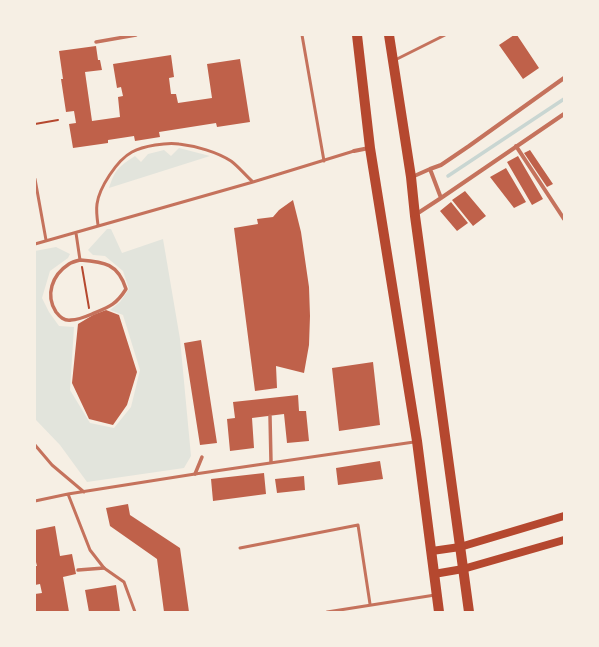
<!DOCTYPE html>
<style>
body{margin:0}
#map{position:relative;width:599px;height:647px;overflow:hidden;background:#f6efe4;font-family:Lato,sans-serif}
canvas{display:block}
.frame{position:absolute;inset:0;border:36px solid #f6efe4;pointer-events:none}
</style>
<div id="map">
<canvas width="599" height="647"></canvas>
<div class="frame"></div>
</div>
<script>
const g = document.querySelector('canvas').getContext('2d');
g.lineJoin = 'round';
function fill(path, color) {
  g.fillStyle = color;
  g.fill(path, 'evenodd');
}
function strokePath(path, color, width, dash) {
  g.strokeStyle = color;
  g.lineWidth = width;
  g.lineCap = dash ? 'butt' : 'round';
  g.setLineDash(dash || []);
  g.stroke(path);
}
fill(new Path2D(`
 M 179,148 L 210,156 L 109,188 C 115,170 118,167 135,156 L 141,162 L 148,154 L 164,150 L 171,156 Z
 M 107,229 L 111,229 L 122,253 L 163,239 L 180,339 L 191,456 L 184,468 L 87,482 L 60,445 L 36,420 L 35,415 L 35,251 L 56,247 L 70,254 L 68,258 L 50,271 L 42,298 L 49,312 L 59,326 L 74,327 L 70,390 L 90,423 L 114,428 L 131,407 L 140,370 L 123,315 L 110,310 L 120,302 L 129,289 L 123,271 L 105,256 L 93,255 L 88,250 Z`), '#e2e4dc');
strokePath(new Path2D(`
 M 448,176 L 564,99`), '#c9d6d2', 3.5);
fill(new Path2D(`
 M 514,35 L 517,35 L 539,68 L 523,79 L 499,45 Z
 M 96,46 L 98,60 L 100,60 L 102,70 L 85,72 L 92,121 L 120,117 L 118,97 L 123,96 L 121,87 L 117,88 L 113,64 L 171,55 L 174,77 L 169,78 L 171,94 L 176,94 L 178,103 L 212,98 L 207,64 L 240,59 L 250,122 L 217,127 L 216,123 L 159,132 L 160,137 L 135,141 L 134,136 L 108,140 L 108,143 L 73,148 L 69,124 L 76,123 L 74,111 L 66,112 L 61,79 L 63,79 L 59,51 Z
 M 530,150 L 553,184 L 547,187 L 524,153 Z
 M 518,156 L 543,199 L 532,205 L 507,162 Z
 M 506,168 L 526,202 L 514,208 L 490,177 Z
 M 465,191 L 486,216 L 473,226 L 452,200 Z
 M 293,200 L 301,232 L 309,287 L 310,316 L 309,345 L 304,373 L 276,366 L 277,388 L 255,391 L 234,228 L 258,224 L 257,219 L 273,217 L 279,210 Z
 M 451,202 L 468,223 L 457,231 L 440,211 Z
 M 106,310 L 119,315 L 137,372 L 127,405 L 113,425 L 89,419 L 72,383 L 78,324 L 93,315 Z
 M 201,340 L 217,443 L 200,445 L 184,343 Z
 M 373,362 L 380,425 L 339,431 L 332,368 Z
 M 298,395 L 299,411 L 306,411 L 309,441 L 287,443 L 284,414 L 252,418 L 254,448 L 230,451 L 227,419 L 235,418 L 233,402 Z
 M 380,461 L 383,479 L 338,485 L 336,468 Z
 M 264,473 L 266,494 L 213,501 L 211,479 Z
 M 304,476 L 305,490 L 277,493 L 275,479 Z
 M 128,504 L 130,515 L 180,548 L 189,612 L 164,612 L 157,559 L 110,526 L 106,508 Z
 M 55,526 L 60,556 L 72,554 L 76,574 L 63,577 L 69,612 L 35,612 L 35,594 L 42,593 L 40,584 L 35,585 L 35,566 L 37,566 L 35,558 L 35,530 Z
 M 116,585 L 120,612 L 89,612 L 85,590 Z`), '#bf614a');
strokePath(new Path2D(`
 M 35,124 L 58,120
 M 82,267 L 89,308`), '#b5482f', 2);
strokePath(new Path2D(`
 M 302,35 L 324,161
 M 395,60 L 445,35
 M 35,179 L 46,240
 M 98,225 C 97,218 96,211 97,204 C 99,188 117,160 132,152 C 143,146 167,142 179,144 C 196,146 217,152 231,161 C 239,167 246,176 253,182
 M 76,233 L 80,260
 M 35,244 L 253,182 L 354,151
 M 35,445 L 52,465 L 84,492
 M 68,494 L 90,550 L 104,568 L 124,582 L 135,612
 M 35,501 L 68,494 L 195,474 L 414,442
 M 240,548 L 358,525 L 370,604
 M 327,612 L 435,595`), '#c5725c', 3);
strokePath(new Path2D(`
 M 96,42 L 136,35
 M 80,260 C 104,262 118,263 126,289 C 116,305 109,307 92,314 C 85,317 78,320 71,320 C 64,321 60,317 56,312 C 45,295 52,275 69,264 C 72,262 76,261 80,260 Z
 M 270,416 L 271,462
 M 195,474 L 202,457
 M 78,570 L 104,568`), '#c5725c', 3.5);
strokePath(new Path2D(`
 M 516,146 L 564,219
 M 354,151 L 369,148
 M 430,169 L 441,165 L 469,146 L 564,78
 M 412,177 L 430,169 L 441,198 L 415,215
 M 441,198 L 564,114`), '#c5725c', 4);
strokePath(new Path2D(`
 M 432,551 L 460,547 L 564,516
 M 434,574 L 463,569 L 564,540`), '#b5482f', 8);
strokePath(new Path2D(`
 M 357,35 L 370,148 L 417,441 L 439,612
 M 389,35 L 411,177 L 415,216 L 469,612`), '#b5482f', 10);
</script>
